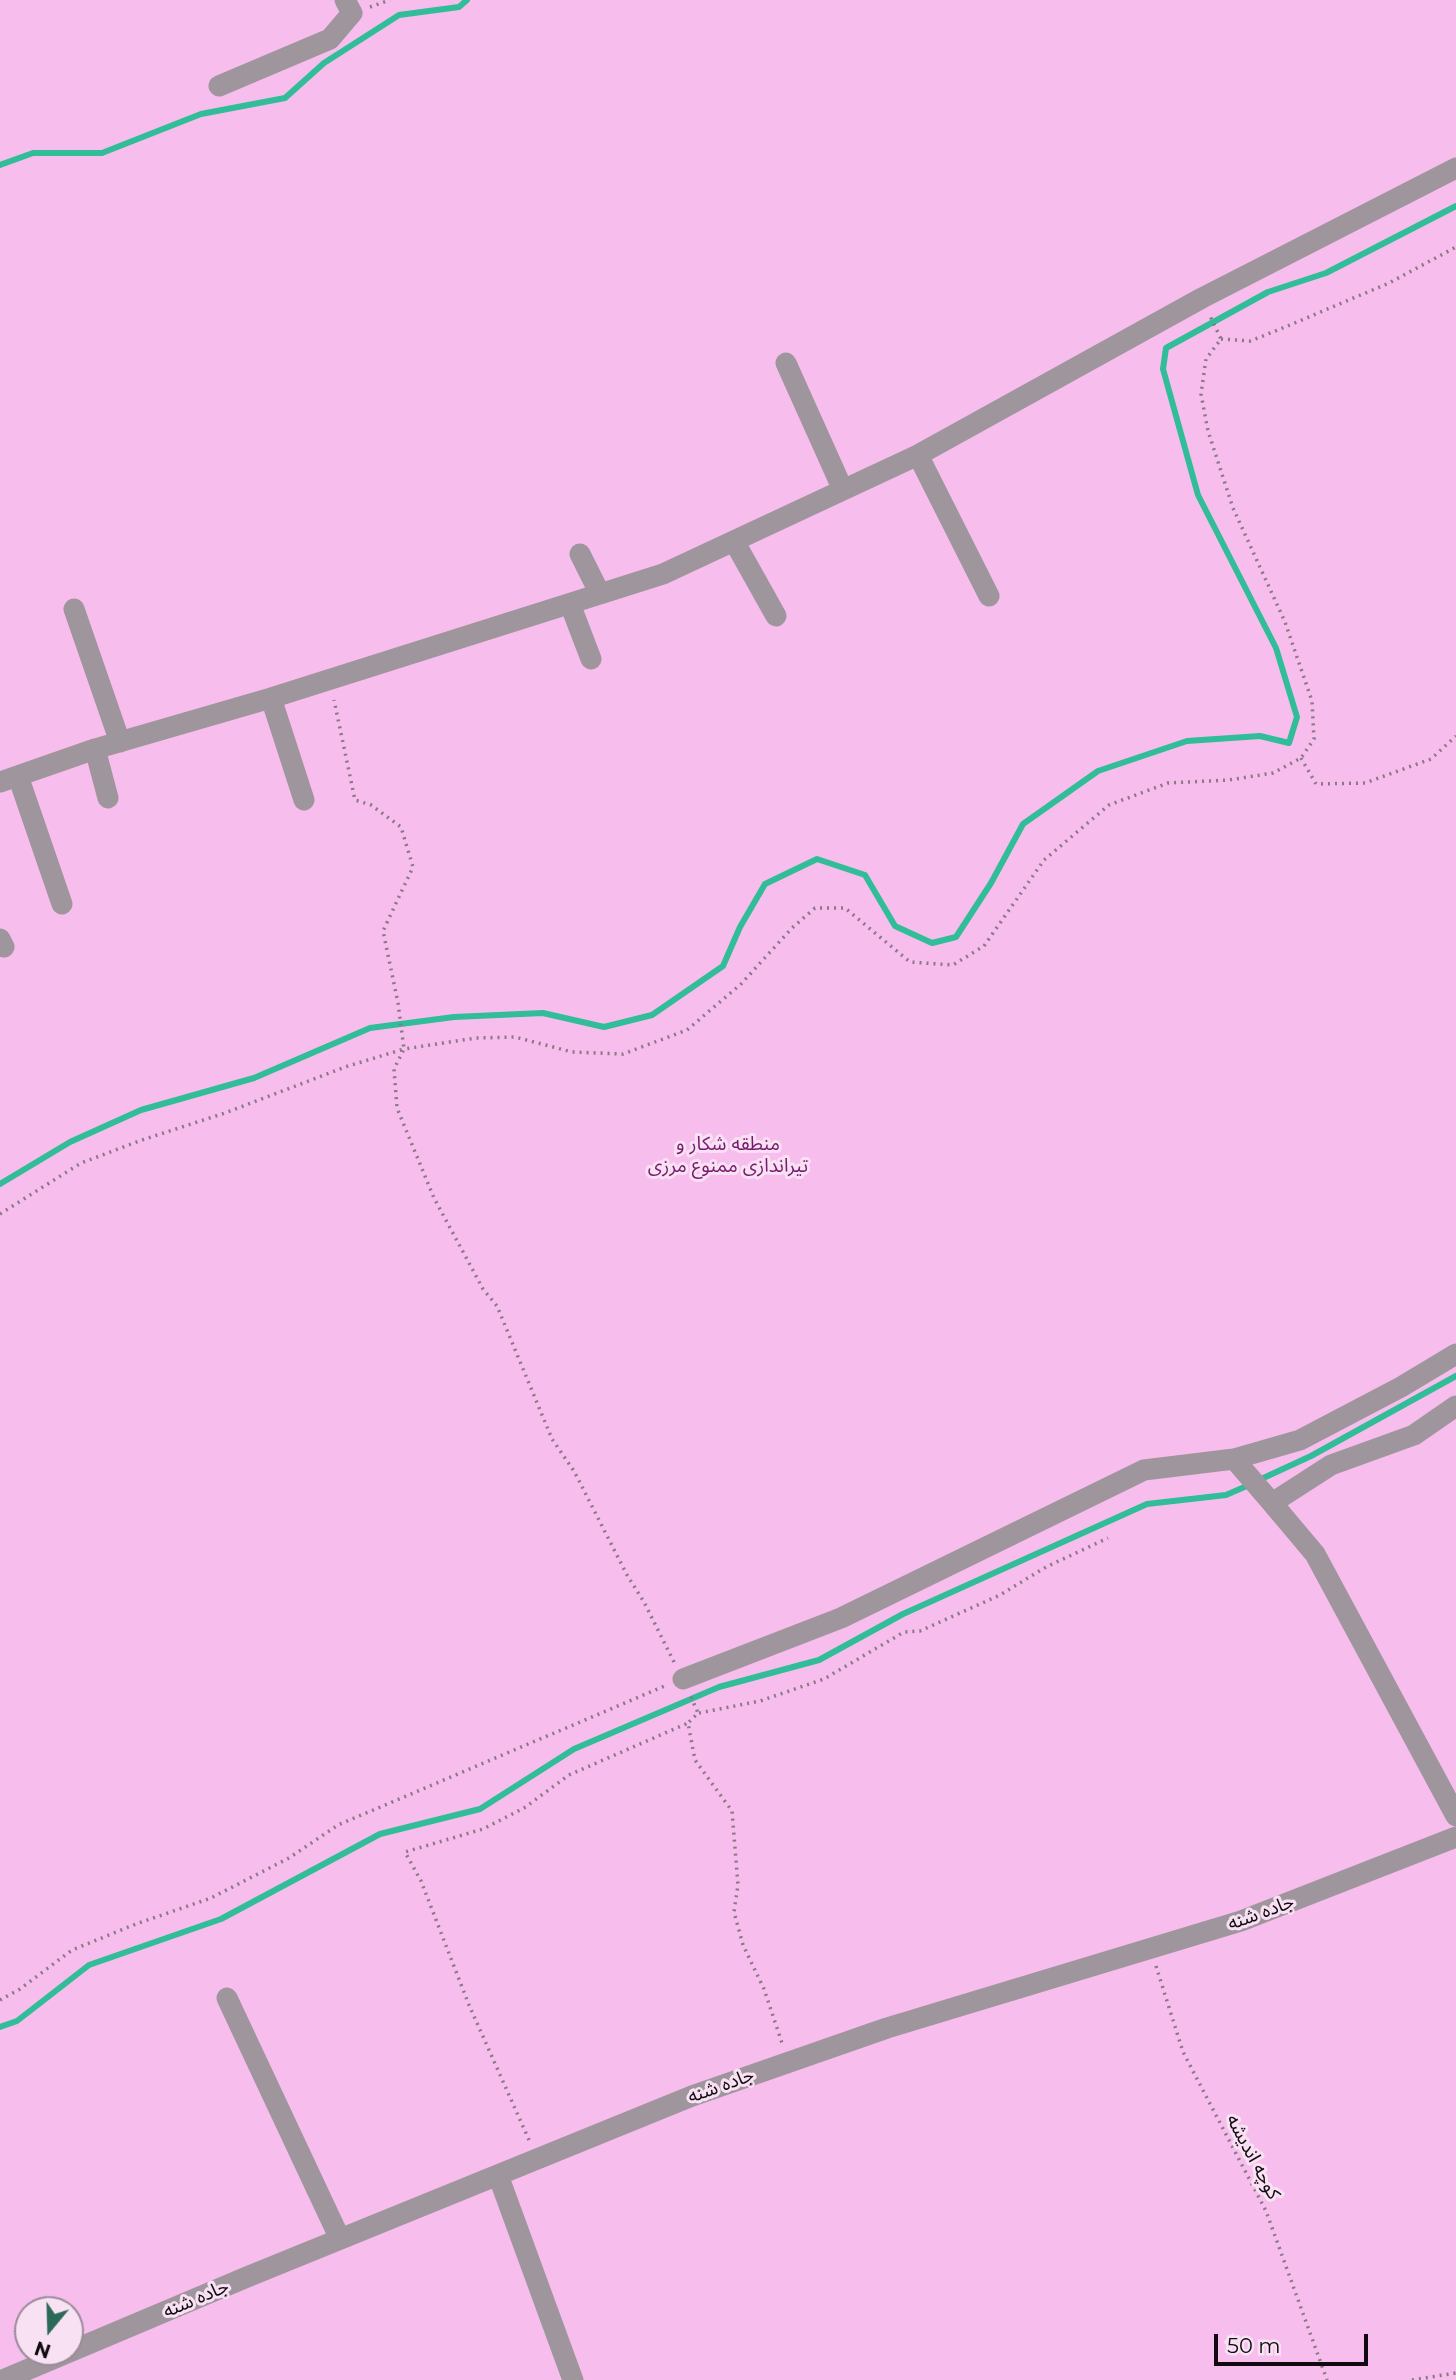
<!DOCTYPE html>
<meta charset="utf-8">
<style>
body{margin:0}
#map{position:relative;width:1456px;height:2380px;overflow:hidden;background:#f8e1f3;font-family:Montserrat,sans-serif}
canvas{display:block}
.north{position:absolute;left:14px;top:2296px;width:70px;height:70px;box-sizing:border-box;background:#f8e1f3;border:2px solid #9c8b98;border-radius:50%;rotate:199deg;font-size:19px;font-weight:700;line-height:28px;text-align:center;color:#110a10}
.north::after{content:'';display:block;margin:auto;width:24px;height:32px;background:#2b6a57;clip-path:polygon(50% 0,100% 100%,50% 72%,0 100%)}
.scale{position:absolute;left:1214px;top:2334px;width:154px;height:32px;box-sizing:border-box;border:4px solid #110a10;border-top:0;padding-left:9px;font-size:21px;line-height:24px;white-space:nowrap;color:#110a10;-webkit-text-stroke:5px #f8e1f3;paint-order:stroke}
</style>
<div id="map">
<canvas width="1456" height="2380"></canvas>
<div class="north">N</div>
<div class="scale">50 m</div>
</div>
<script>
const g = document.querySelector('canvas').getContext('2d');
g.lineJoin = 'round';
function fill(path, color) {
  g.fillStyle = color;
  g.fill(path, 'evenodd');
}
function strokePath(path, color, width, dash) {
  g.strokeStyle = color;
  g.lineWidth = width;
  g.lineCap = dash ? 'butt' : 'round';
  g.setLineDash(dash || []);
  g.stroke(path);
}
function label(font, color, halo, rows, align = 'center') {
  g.font = font + ' Montserrat,"Noto Sans Arabic",sans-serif';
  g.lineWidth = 6;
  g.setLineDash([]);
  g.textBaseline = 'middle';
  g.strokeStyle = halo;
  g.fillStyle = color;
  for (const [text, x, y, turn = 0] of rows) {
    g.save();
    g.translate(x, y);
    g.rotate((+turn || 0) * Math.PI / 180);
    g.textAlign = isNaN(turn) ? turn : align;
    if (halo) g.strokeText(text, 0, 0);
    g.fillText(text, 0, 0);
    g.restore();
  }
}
fill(new Path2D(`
 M 0,0 L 1456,0 L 1456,2380 L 0,2380 ZM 28,2310 L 70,2310 L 70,2352 L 28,2352 Z`), '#f7bded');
strokePath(new Path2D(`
 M 0,165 L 33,153 L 102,153 L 201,114 L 285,98 L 324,63 L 399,15 L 459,7 L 467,0
 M 0,1184 L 70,1142 L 141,1110 L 254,1078 L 370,1028 L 454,1017 L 543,1013 L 604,1027 L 652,1015 L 723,966 L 740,927 L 765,884 L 817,859 L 865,875 L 895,926 L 932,943 L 956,937 L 991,883 L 1023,824 L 1098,771 L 1187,741 L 1260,736 L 1289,743 L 1297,717 L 1276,648 L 1198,495 L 1163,369 L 1166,348 L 1268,292 L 1326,273 L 1456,206
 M 1259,1480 L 1311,1456 L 1456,1376
 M 0,2027 L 17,2021 L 89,1965 L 221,1919 L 380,1834 L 480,1809 L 574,1749 L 719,1687 L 819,1660 L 903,1614 L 1147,1504 L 1226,1495 L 1249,1485`), '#30bd98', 6);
strokePath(new Path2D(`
 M 370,7 L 390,0
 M 1221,339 L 1250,341 L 1278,330 L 1389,283 L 1456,247
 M 1301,758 L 1316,784 L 1365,783 L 1431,759 L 1456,736
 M 0,1214 L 81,1163 L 142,1140 L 225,1113 L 345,1067 L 404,1049 L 398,1003 L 383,931 L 413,867 L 401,827 L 371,805 L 355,800 L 334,700
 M 674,1662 L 644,1602 L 627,1575 L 574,1471 L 552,1439 L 497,1306 L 483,1289 L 434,1198 L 397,1108 L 394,1069 L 404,1049 L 476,1038 L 515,1037 L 572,1052 L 623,1054 L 687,1030 L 741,984 L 792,928 L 815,908 L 845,908 L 910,962 L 953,965 L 984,946 L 1044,860 L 1109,805 L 1168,783 L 1229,780 L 1273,773 L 1301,758 L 1314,739 L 1312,701 L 1285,622 L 1233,508 L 1208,431 L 1201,394 L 1206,359 L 1221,339 L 1210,316
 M 691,1697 L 698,1713 L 688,1723 L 695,1760 L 732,1811 L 738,1885 L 734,1912 L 743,1945 L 764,1989 L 782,2043
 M 699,1713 L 760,1701 L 824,1679 L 904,1632 L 920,1631 L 1000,1595 L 1046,1567 L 1108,1538
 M 1156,1966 L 1183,2052 L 1266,2211 L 1327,2380
 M 0,2000 L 20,1989 L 72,1950 L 136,1924 L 211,1898 L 289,1858 L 338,1825 L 667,1685
 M 529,2140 L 469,2005 L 421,1881 L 405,1852 L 483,1829 L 524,1808 L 569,1775 L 688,1723
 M 1412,2380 L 1456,2373`), '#887985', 3.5, [2, 5]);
strokePath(new Path2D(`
 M 219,86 L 330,39 L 352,13 L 345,0
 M 786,363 L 843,490
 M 918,455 L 989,596
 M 734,541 L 776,616
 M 580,554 L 600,594
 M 570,604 L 591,659
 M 74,609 L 120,742
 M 271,698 L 304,800
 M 95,749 L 108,798
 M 18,776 L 62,904
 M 0,782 L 95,749 L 271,698 L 663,574 L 918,455 L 1202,298 L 1456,168
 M 0,939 L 4,947
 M 1234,1459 L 1300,1440 L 1401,1387 L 1456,1354
 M 1272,1503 L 1315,1554 L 1456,1816
 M 683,1679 L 841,1618 L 1144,1470 L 1234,1459 L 1272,1503 L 1331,1465 L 1414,1435 L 1456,1406
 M 227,1998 L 340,2239
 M 498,2175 L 573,2380
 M 3,2380 L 247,2277 L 692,2096 L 887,2028 L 1241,1921 L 1456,1837`), '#9e959d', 21);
label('19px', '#77196e', '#f8e1f3', [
 ["منطقه شکار و",728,1144],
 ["تیراندازی ممنوع مرزی",728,1166]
]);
label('19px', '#110a10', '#f8e1f3', [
 ["جاده شنه",1261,1913,-20],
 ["جاده شنه",721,2086,-20],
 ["کوچه اندیشه",1253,2157,62],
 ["جاده شنه",196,2299,-23]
]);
</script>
